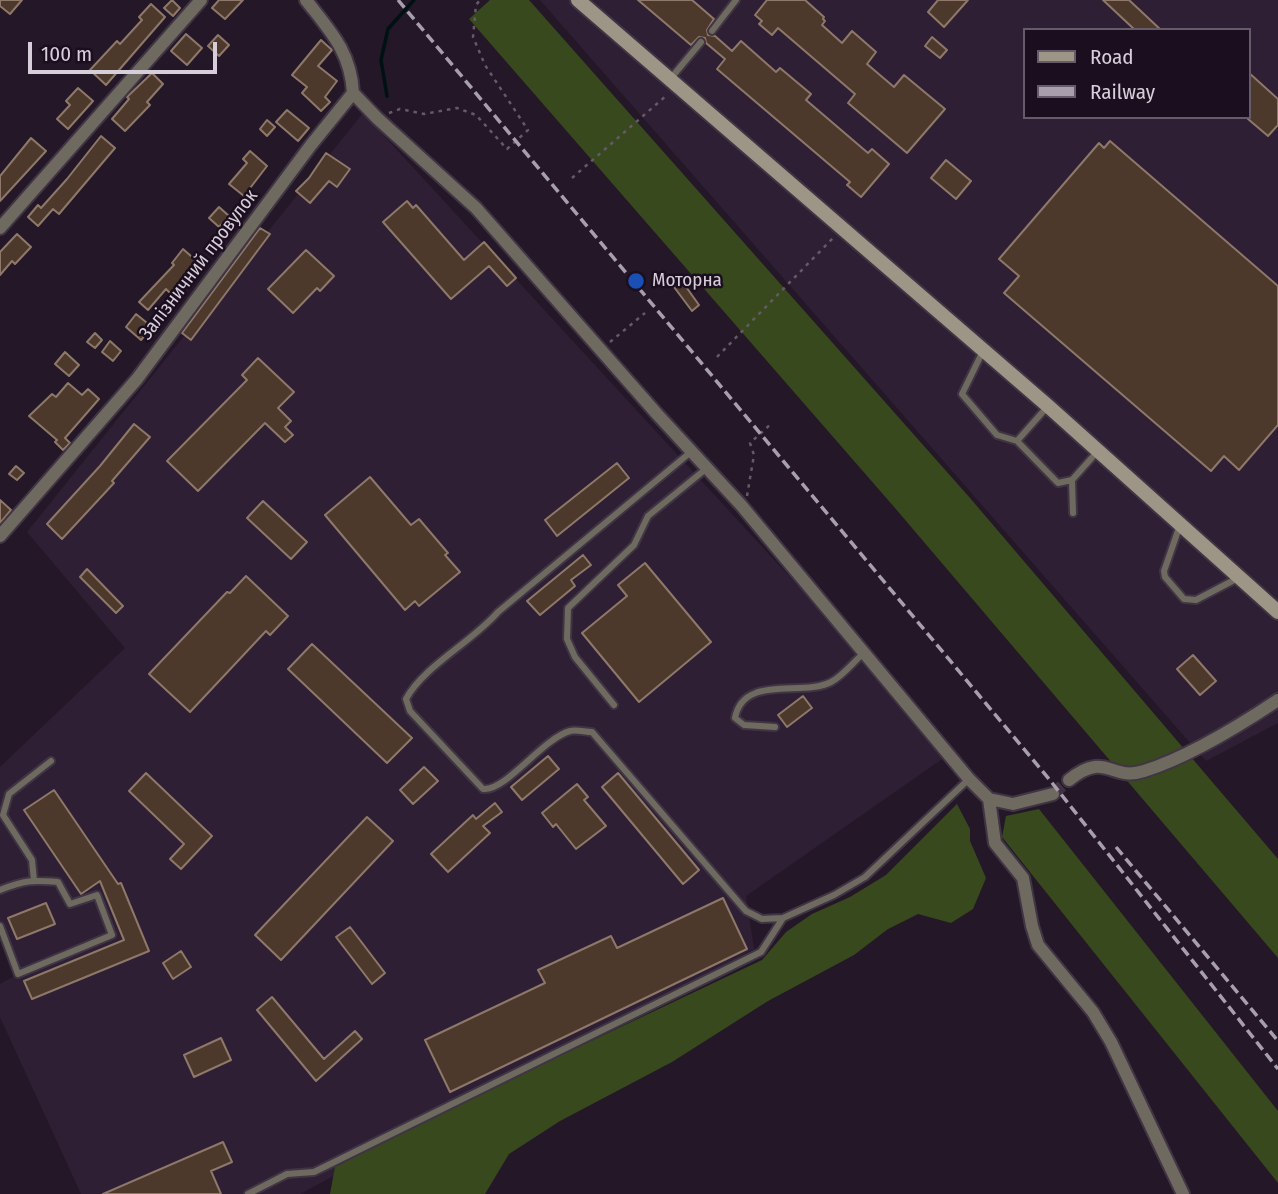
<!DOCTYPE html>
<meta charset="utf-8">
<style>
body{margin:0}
#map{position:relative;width:1278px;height:1194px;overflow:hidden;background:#241828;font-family:"Fira Sans Condensed",sans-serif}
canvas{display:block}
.legend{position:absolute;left:1023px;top:28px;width:228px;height:91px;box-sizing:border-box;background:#1b0f1f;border:2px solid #665b69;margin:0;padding:9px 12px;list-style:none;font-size:21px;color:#d6ced9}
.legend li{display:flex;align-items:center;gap:14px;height:35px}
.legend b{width:35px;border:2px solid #665b69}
.scale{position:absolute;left:28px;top:42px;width:189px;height:32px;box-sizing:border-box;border:4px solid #d6ced9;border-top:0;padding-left:9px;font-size:21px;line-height:24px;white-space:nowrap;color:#d6ced9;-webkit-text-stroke:5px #1b0f1f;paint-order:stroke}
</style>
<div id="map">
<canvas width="1278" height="1194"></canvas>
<ul class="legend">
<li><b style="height:9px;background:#9d9687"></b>Road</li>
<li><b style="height:9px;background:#a89fac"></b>Railway</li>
</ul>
<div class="scale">100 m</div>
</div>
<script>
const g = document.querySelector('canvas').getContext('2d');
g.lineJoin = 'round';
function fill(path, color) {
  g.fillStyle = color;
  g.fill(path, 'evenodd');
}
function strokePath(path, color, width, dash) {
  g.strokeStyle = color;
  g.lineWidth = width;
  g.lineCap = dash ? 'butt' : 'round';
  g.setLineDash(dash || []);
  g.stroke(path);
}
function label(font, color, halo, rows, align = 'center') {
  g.font = font + ' "Fira Sans Condensed",sans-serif';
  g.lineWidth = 5;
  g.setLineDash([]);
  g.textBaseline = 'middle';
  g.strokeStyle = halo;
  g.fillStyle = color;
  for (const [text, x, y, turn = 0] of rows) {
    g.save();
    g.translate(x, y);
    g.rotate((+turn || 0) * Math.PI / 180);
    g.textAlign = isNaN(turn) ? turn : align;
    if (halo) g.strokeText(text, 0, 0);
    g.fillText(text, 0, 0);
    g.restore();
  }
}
fill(new Path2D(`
 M 540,0 L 1278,0 L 1278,723 L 1206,761 ZM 1024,30 L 1248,30 L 1248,117 L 1024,117 Z
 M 363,113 L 800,588 L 942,759 L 746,896 L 754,949 L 300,1194 L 81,1194 L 0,1017 L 0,984 L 18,974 L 0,922 L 0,767 L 125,648 L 27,532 Z`), '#2f1f34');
fill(new Path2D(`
 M 490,0 L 529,0 L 970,498 L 1278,859 L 1278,958 L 895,508 L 469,19 Z
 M 957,804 L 970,829 L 970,841 L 986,878 L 973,909 L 951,923 L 918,914 L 888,929 L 854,955 L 768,1001 L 672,1062 L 560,1121 L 509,1154 L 485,1194 L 330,1194 L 335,1167 L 513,1078 L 762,960 L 786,932 L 812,914 L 850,897 L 886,875 Z
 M 1039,809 L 1278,1111 L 1278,1183 L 1002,837 L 1006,816 Z`), '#38491d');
strokePath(new Path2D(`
 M 387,96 L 381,60 L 388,29 L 414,0`), '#001113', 3.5);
const building = new Path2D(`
 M 0,0 L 22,0 L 10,14 L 0,6 Z
 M 172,0 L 180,8 L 173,16 L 164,8 Z
 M 219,0 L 243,0 L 225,19 L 212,8 Z
 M 638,0 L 692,0 L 714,19 L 707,30 L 708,35 L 715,36 L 732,51 L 741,41 L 776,72 L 780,68 L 811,94 L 806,100 L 868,153 L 872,149 L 889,164 L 861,197 L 847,185 L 850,182 L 717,69 L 725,59 L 706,43 L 705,38 L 699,37 L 691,45 Z
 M 767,0 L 805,0 L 824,17 L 823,19 L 825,21 L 822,25 L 842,43 L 852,31 L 876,52 L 867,64 L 894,87 L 904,75 L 945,109 L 907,153 L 848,103 L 855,94 L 778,28 L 772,35 L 759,24 L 762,21 L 755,15 Z
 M 938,0 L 968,0 L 944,27 L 928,12 Z
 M 1103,0 L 1129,0 L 1161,30 L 1135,30 Z
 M 151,4 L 165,17 L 106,85 L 90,70 L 117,41 L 120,44 L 142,20 L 139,17 Z
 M 186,34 L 202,48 L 187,65 L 171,51 Z
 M 218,35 L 229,45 L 219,56 L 208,46 Z
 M 932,37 L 947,50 L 940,58 L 925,46 Z
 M 321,40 L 332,50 L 318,66 L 337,81 L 325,97 L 330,102 L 321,111 L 302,93 L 307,87 L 292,75 Z
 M 1248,72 L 1278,99 L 1278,125 L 1268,136 L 1248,119 Z
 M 152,73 L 163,84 L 147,102 L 150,105 L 125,131 L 112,119 L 129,99 L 127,97 Z
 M 78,88 L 93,101 L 68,129 L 57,119 L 70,105 L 66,101 Z
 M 287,110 L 309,128 L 298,141 L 276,122 Z
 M 267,120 L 275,127 L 267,136 L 260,129 Z
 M 101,136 L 115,148 L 59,214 L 53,209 L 38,226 L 28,217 L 38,205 L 41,208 L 67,179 Z
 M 31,138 L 46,151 L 0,201 L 0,176 Z
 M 1110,141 L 1278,286 L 1278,425 L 1239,470 L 1224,456 L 1211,471 L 1004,293 L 1019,276 L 999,259 L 1099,143 L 1104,148 Z
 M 250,151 L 267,166 L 244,196 L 229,184 L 247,163 L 243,159 Z
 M 326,153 L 350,169 L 337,187 L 329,181 L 310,203 L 296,191 L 309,178 Z
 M 946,160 L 971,181 L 956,199 L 931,178 Z
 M 407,201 L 413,208 L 416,205 L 464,260 L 484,242 L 516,278 L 507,286 L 489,266 L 451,299 L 383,222 Z
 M 219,207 L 229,216 L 219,227 L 209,218 Z
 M 260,228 L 270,234 L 191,340 L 182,333 Z
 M 17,234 L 31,247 L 15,264 L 12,261 L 0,275 L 0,252 Z
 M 183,249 L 200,264 L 171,294 L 166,289 L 148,310 L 139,302 L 174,265 L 172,263 Z
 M 306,250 L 334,276 L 320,291 L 317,288 L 293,313 L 268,289 Z
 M 679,277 L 699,305 L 692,311 L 671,283 Z
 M 136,314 L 152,327 L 141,340 L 126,327 Z
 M 95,333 L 102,340 L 95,348 L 87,342 Z
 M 110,341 L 121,351 L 113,361 L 102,352 Z
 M 65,352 L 79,365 L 69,376 L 55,364 Z
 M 258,358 L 294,392 L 278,408 L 291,421 L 285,427 L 293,435 L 285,442 L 265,423 L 198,491 L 167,461 L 247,380 L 242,375 Z
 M 68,383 L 82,395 L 88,389 L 99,399 L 65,438 L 70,443 L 63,450 L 55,442 L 57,440 L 29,416 L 52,394 L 56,397 Z
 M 134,424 L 150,437 L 112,481 L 114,483 L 62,539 L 47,524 L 100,466 Z
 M 617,463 L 629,478 L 557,536 L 545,520 Z
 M 16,466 L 24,473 L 17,480 L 9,474 Z
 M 370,477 L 411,525 L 419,519 L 448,553 L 445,555 L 460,572 L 419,606 L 415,601 L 405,610 L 325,515 Z
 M 0,500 L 11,510 L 0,523 Z
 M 263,501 L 307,542 L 291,559 L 247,518 Z
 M 583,555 L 591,565 L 571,580 L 575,586 L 540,615 L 527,601 Z
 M 645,563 L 711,642 L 639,702 L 582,633 L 627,596 L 618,585 Z
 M 87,569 L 123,606 L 116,613 L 80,577 Z
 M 246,576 L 288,616 L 270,635 L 266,631 L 190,712 L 149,674 L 227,592 L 230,593 Z
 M 312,644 L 412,738 L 387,763 L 288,669 Z
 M 1193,655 L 1216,681 L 1200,695 L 1177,669 Z
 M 803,696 L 812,708 L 787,727 L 778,715 Z
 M 548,756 L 559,769 L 522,800 L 511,787 Z
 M 424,767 L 438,781 L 413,804 L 400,790 Z
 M 146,773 L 212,836 L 181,869 L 170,859 L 184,844 L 129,791 Z
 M 618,773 L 699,870 L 683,884 L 602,787 Z
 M 577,784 L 588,797 L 584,800 L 606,826 L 576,849 L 556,824 L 553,827 L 542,813 Z
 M 54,790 L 118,884 L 121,883 L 149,951 L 32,999 L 24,981 L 124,940 L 100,881 L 81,894 L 24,810 Z
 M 495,803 L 502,812 L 483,826 L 490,833 L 448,872 L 431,854 L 473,815 L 476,819 Z
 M 367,817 L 393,841 L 281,960 L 255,935 Z
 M 723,898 L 747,949 L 450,1092 L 425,1040 L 545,983 L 538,970 L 611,936 L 617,948 Z
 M 46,903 L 55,924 L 17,939 L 8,918 Z
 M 350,927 L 385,973 L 372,984 L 336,937 Z
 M 181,951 L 191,967 L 173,979 L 163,963 Z
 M 272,997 L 324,1059 L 355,1031 L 362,1039 L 316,1081 L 257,1010 Z
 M 221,1038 L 231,1060 L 194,1077 L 184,1055 Z
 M 223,1142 L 232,1162 L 211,1171 L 221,1194 L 103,1194 Z`);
fill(building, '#4c392c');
strokePath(building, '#8d7869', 2);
strokePath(new Path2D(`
 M 1053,794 L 1069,780`), '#3f3343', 12, [12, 6]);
const lane = new Path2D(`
 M 712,31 L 736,0
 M 671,78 L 701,42
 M 983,351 L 962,394 L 997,435 L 1017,441 L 1048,406
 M 1017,441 L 1058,483 L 1072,480 L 1097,452
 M 692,451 L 498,612 C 472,642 424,666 406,699 L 410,711 L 483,789 C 505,792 542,739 570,731 C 576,729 585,732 592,732 L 746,911 L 762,919 L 783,918
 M 1072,480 L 1073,513
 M 1180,525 L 1164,571 L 1165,577 L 1184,599 L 1196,600 L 1238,578
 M 614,705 L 575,657 L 567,639 L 568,608 L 634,545 L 648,516 L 707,468
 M 775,727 L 744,725 L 735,718 C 743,674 803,697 831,682 C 843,676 854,661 864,653
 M 34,881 L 32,860 L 3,815 L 9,794 L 51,761
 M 0,890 C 25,880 32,880 58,882 L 70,904 L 97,895 L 112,935 L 18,974 L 0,926
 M 248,1194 L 287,1174 L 314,1172 L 761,952 L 783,918 L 834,895 L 865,877 L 969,779`);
const street = new Path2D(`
 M 353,93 L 377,118 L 476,208 L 657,414 L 741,505 L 969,779 L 989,799 L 1013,804 L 1053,794
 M 0,228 L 201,0
 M 0,536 L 137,379 L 311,145 L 353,93 C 351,52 330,31 306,0
 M 1069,780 C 1106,750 1111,782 1144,771 C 1186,758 1242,724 1278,700
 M 989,799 L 995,843 L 1023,878 L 1032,926 L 1038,945 L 1093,1012 L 1111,1042 L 1183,1194`);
const secondary = new Path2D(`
 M 578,0 L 1048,406 L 1278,612`);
strokePath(lane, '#403544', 10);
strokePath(street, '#403544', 16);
strokePath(secondary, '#403544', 18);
strokePath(new Path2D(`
 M 389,113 L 400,109 L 424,114 L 457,108 L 476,115 L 507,149 L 528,130 L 485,65 L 473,37 L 476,5 L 480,0
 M 572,178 L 667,95
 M 610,342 L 645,313
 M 717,357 L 834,237
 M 747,496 L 754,455 L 750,443 L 772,423`), '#655a68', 2.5, [3.5, 5]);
strokePath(lane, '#6e6a60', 6);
strokePath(street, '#6e6a60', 12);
strokePath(secondary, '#9d9687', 14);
strokePath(new Path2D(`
 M 398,0 L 1049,779 L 1278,1069
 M 1116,847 L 1278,1041`), '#a89fac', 3.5, [10, 5]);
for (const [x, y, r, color] of [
 [636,281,9,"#1a4fb4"]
]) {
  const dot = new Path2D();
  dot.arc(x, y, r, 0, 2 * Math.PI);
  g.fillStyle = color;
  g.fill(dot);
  strokePath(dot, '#1b0f1f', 2.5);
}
label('19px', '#d6ced9', '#1b0f1f', [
 ["Залізничний провулок",199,265,-53]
]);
label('19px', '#d6ced9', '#1b0f1f', [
 ["Моторна",652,281]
], 'left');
</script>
